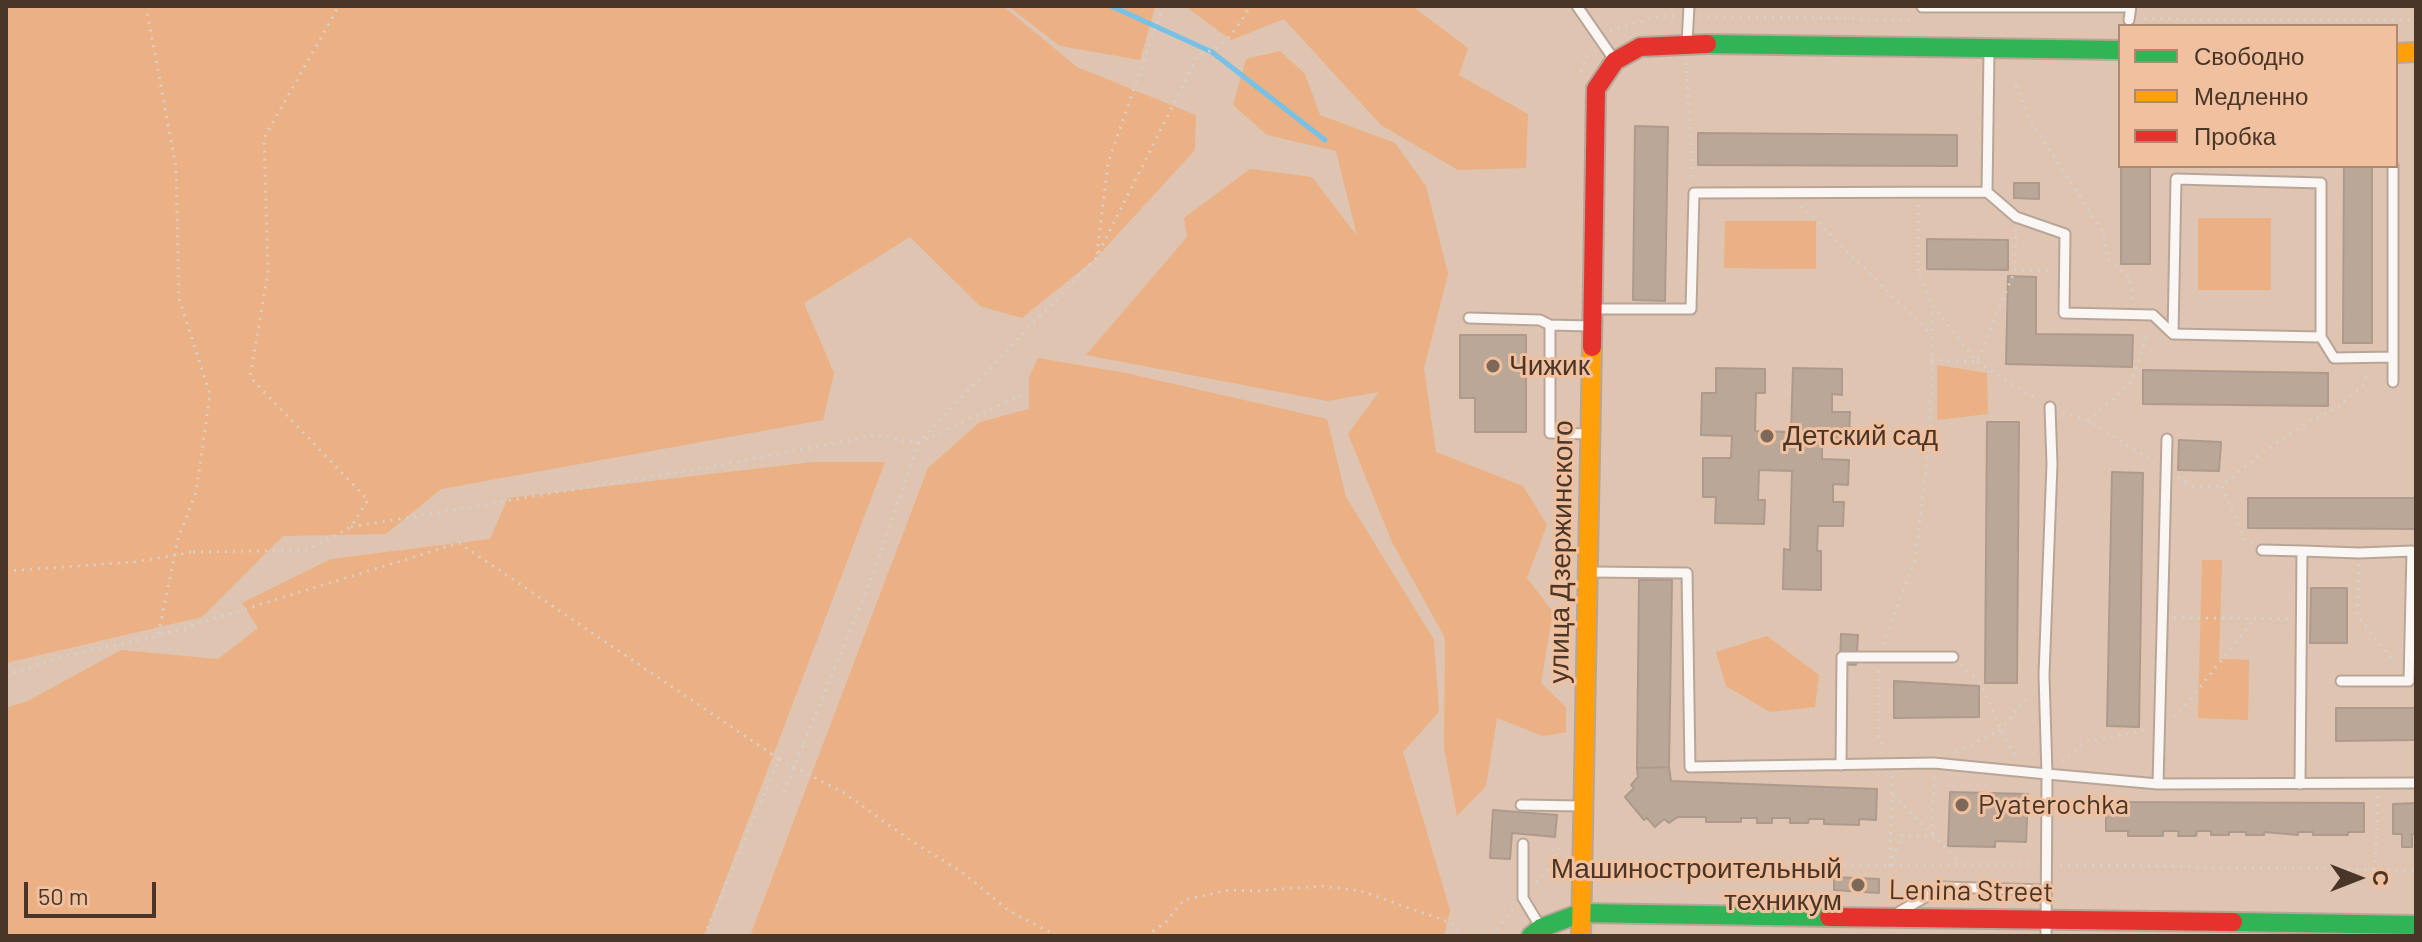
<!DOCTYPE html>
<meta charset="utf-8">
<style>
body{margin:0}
#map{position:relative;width:2422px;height:942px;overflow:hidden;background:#dec4b1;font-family:Barlow,sans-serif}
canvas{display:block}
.frame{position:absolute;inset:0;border:8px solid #493629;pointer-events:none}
.legend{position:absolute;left:2118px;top:24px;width:280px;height:144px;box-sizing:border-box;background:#f0c09f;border:2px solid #ad8970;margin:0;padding:10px 14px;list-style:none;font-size:24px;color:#493629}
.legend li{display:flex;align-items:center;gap:16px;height:40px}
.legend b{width:40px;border:2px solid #ad8970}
.north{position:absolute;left:2318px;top:838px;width:80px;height:80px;-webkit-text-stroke:6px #f0c09f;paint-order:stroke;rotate:90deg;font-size:22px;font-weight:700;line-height:32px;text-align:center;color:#493629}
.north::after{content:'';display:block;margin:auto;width:28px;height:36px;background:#493629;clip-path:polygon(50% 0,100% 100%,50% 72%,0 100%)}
.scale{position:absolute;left:24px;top:882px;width:132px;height:36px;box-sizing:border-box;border:4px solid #493629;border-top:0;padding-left:10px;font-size:24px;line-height:28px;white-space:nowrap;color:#493629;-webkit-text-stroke:6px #f0c09f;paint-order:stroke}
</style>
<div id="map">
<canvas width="2422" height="942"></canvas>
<div class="frame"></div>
<ul class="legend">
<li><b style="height:10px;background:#30b455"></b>Свободно</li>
<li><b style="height:10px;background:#ff9f0a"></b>Медленно</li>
<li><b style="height:10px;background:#e5322d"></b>Пробка</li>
</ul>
<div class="north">С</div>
<div class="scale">50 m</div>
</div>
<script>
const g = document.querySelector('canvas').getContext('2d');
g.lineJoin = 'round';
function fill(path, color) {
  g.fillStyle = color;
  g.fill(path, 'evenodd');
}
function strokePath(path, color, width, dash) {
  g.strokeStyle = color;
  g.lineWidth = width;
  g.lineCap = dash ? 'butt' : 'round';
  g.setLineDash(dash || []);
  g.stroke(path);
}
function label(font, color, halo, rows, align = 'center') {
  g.font = font + ' Barlow,sans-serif';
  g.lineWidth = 6;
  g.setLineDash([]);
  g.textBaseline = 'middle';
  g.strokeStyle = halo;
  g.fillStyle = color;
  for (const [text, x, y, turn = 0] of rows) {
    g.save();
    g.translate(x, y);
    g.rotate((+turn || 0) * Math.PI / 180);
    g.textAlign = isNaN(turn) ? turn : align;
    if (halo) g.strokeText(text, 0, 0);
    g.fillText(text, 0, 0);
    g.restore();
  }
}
fill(new Path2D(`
 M 6,6 L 1003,6 L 1077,67 L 1196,115 L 1195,150 L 1096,258 L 1022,318 L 980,306 L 910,237 L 804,303 L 834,373 L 823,420 L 441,489 L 386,534 L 283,536 L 202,617 L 6,663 Z
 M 1008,6 L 1153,6 L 1155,7 L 1140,60 L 1060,46 Z
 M 1185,6 L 1417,6 L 1416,9 L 1468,48 L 1459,75 L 1528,114 L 1526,168 L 1458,170 L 1381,125 L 1284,19 L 1231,40 Z
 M 1280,51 L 1305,74 L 1320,115 L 1395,143 L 1426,186 L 1448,274 L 1424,368 L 1436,452 L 1523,486 L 1547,525 L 1527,578 L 1553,612 L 1541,683 L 1566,707 L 1566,732 L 1543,736 L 1497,718 L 1486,786 L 1457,816 L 1444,748 L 1445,638 L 1392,542 L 1348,434 L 1379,392 L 1327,401 L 1086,355 L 1187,237 L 1184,218 L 1250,169 L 1312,177 L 1357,236 L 1336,151 L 1267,135 L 1233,105 L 1246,59 Z
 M 2198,218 L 2271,218 L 2271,290 L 2198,290 Z
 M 1725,221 L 1816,221 L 1816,269 L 1724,268 Z
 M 1038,358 L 1126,373 L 1327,419 L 1346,497 L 1434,640 L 1439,712 L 1403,752 L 1450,910 L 1444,936 L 750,936 L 928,468 L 980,422 L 1029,409 L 1029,377 Z
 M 1937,365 L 1987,373 L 1988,414 L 1937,420 Z
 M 813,462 L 885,462 L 704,936 L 6,936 L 6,708 L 28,701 L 121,650 L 218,659 L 258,628 L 242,603 L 331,559 L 490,539 L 508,498 Z
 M 2202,560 L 2222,560 L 2219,659 L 2249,660 L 2248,720 L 2198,718 Z
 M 1767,636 L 1819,675 L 1815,707 L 1770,712 L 1726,686 L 1716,652 Z`), '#ebb084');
strokePath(new Path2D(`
 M 1111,6 L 1212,52 L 1325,140`), '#77c1e7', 5);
const building = new Path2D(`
 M 1635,126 L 1668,127 L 1665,301 L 1633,300 Z
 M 1698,133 L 1957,135 L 1957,166 L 1698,165 Z
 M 2121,166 L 2150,166 L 2150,264 L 2121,264 Z
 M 2344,166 L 2372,166 L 2372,343 L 2343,343 Z
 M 2014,183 L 2039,183 L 2039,199 L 2014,198 Z
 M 1927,239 L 2008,240 L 2008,270 L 1927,269 Z
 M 2008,276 L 2036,277 L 2036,334 L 2133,335 L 2132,367 L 2006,364 Z
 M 1460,335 L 1526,335 L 1526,432 L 1475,432 L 1475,398 L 1460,398 Z
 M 1716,368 L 1765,369 L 1765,393 L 1756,393 L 1755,431 L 1791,432 L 1793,368 L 1842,369 L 1842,395 L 1832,394 L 1832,412 L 1850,412 L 1849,438 L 1822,437 L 1822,459 L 1849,460 L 1848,485 L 1833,484 L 1833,502 L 1844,502 L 1843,526 L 1818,526 L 1817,551 L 1821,551 L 1821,590 L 1783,589 L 1784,549 L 1790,550 L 1792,471 L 1759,470 L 1758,500 L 1765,500 L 1764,524 L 1715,523 L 1716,497 L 1703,497 L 1703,458 L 1731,458 L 1732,436 L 1701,435 L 1702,393 L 1716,393 Z
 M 2143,370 L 2328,373 L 2328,406 L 2143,404 Z
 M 1987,422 L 2019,422 L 2017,683 L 1985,683 Z
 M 2179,440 L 2221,442 L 2219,471 L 2178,470 Z
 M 2112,472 L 2143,473 L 2139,727 L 2107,726 Z
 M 2248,498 L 2416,498 L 2416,529 L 2248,528 Z
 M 1639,580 L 1672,580 L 1669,767 L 1637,768 Z
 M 2311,588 L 2347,588 L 2347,643 L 2310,643 Z
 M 1841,634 L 1858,635 L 1856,665 L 1840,664 Z
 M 1894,681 L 1979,686 L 1979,717 L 1894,718 Z
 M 2336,708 L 2416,708 L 2416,740 L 2336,741 Z
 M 1669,767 L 1671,781 L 1877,789 L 1876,820 L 1859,819 L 1859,825 L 1824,824 L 1824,819 L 1809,819 L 1808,823 L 1790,823 L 1790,818 L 1772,818 L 1772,823 L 1757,823 L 1757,818 L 1741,818 L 1741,822 L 1706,822 L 1706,817 L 1678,817 L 1669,823 L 1664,819 L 1655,827 L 1647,818 L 1644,820 L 1625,797 L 1634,788 L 1631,785 L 1638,777 L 1637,768 Z
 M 1950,792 L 2028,794 L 2026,842 L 1995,841 L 1995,847 L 1948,846 Z
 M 2106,802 L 2364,803 L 2364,832 L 2348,832 L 2348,835 L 2313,835 L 2313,832 L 2298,832 L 2298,835 L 2264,832 L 2264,835 L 2246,835 L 2246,832 L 2229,832 L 2229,835 L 2211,835 L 2211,831 L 2197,831 L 2196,836 L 2178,836 L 2179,831 L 2163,831 L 2163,836 L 2128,836 L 2128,831 L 2106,831 Z
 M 2416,803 L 2416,834 L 2412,834 L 2412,847 L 2402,847 L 2402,834 L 2393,834 L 2393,804 Z
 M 1493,810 L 1557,815 L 1555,837 L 1512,833 L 1510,859 L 1490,858 Z
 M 1834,877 L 1879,879 L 1879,893 L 1834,890 Z`);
fill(building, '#bba798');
strokePath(building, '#ae9a8c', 2);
const lane = new Path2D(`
 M 1577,6 L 1615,61
 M 1922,7 L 2131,7
 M 2129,20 L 2131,6
 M 1687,43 L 1689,6
 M 1989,51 L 1987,192 L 2016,217 L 2065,234 L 2064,313 L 2153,315 L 2173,334 L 2176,179 L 2321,183 L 2321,337
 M 2393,166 L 2393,382
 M 1592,309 L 1691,309 L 1694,193 L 1987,192
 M 1469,318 L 1540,320 L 1550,325
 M 2173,334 L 2321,337 L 2334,358 L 2393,357
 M 1588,434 L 1550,433 L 1550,325 L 1590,326
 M 2262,550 L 2302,551
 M 1590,572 L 1687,573 L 1690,767 L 1934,763 L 2047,774 L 2044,675 L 2052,464 L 2050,407
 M 1841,765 L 1842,657 L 1953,657
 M 2158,784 L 2167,439
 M 2300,784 L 2302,551 L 2359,553 L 2412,551 L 2409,681 L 2341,681
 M 1521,805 L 1581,806
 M 1523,844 L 1523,898 L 1541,928
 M 1899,912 L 1943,887 L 2046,890
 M 2046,936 L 2047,774 L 2158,784 L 2416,783`);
const fast = new Path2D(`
 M 1707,44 L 2120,50
 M 2233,922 L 2416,925
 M 1531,936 L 1541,928 L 1581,913 L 1829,917`);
const slow = new Path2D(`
 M 2396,53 L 2416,52
 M 1581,936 L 1592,347`);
const jam = new Path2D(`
 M 1592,347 L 1596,89 L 1615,61 L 1640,47 L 1707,44
 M 1829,917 L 2233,922`);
strokePath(lane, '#b9a597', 13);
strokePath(fast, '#b9a597', 22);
strokePath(slow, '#b9a597', 22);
strokePath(jam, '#b9a597', 22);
strokePath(new Path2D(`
 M 146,6 L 176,167 L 179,299 L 210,394 L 196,492 L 178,539 L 158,636
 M 1700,16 L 1916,20
 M 2144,19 L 2416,20
 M 1610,31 L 1659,16 L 1676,16
 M 1686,63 L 1693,179
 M 1581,72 L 1590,49
 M 2016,85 L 2028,117 L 2103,232 L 2108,260 L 2130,277 L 2132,301
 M 1918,205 L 1918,273 L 1933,306 L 1977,362 L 2038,400
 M 1801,206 L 1932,335
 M 2016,229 L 2015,270 L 2051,270
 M 1097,254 L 1108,163 L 1163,6
 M 1932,360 L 1977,362 L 2015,270
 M 2063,412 L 2088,421 L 2155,462
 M 2088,421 L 2130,384 L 2149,331
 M 2178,477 L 2193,486 L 2222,486
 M 351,527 L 715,466 L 876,435 L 918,443 L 1023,394
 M 2252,544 L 2245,540 L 2222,486 L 2262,453 L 2310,421 L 2337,408 L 2364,384 L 2367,370
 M 193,552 L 307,550 L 351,527 L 368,500 L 250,377 L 268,272 L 264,138 L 339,6
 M 2359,564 L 2357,615 L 2395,663
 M 6,571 L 134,562
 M 2174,618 L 2290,619
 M 1883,644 L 1915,560 L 1930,436 L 1933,306
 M 1961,665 L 1981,684 L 2001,730 L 2016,757
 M 1879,671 L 1879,738 L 1885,750
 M 6,675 L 64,656 L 158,636 L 459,543 L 779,759 L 704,936
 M 2174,717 L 2182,710 L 2254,619
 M 804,743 L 878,562 L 918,443 L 1096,258 L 1199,54 C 1226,50 1236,27 1251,6
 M 1956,752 L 2001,730 L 2030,693
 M 779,759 L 844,793 L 910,840 L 963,873 L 1008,910 L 1057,936
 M 2062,761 L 2085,742 L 2146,730
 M 1892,776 L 1890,865 L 1902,835 L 1932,835 L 1934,774
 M 1893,795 L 1961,863
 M 1604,861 L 1890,865 L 2032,864
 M 2060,865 L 2416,870
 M 2375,870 L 2378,794
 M 1536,882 L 1547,871 L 1560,846
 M 6,932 L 11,936
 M 1146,936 L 1165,923 L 1184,900 L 1229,890 L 1256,891 L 1321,886 L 1361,891 L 1454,924 L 1462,936
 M 1492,936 L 1513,909`), '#d8d0ca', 3, [2, 6]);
strokePath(lane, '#faf6f3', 9);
strokePath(fast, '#30b455', 18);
strokePath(slow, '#ff9f0a', 18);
strokePath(jam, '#e5322d', 18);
strokePath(new Path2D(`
 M 134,562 L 193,552
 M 784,792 L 804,743`), '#d8d0ca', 3, [2, 6]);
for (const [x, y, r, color] of [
 [1493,366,8,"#7d6859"],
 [1767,436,8,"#7d6859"],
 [1962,805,8,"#7d6859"],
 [1858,885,8,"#7d6859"]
]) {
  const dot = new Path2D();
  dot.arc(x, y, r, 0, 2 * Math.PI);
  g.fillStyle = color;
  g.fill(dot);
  strokePath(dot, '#f0c09f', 3);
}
label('28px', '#493629', '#f0c09f', [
 ["Чижик",1509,366],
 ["Детский сад",1783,436],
 ["Pyaterochka",1978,805],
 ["Машиностроительный",1842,869,"right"],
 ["техникум",1842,901,"right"]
], 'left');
label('28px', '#493629', '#f0c09f', [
 ["улица Дзержинского",1561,552,-89],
 ["Lenina Street",1971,891,1]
]);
</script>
